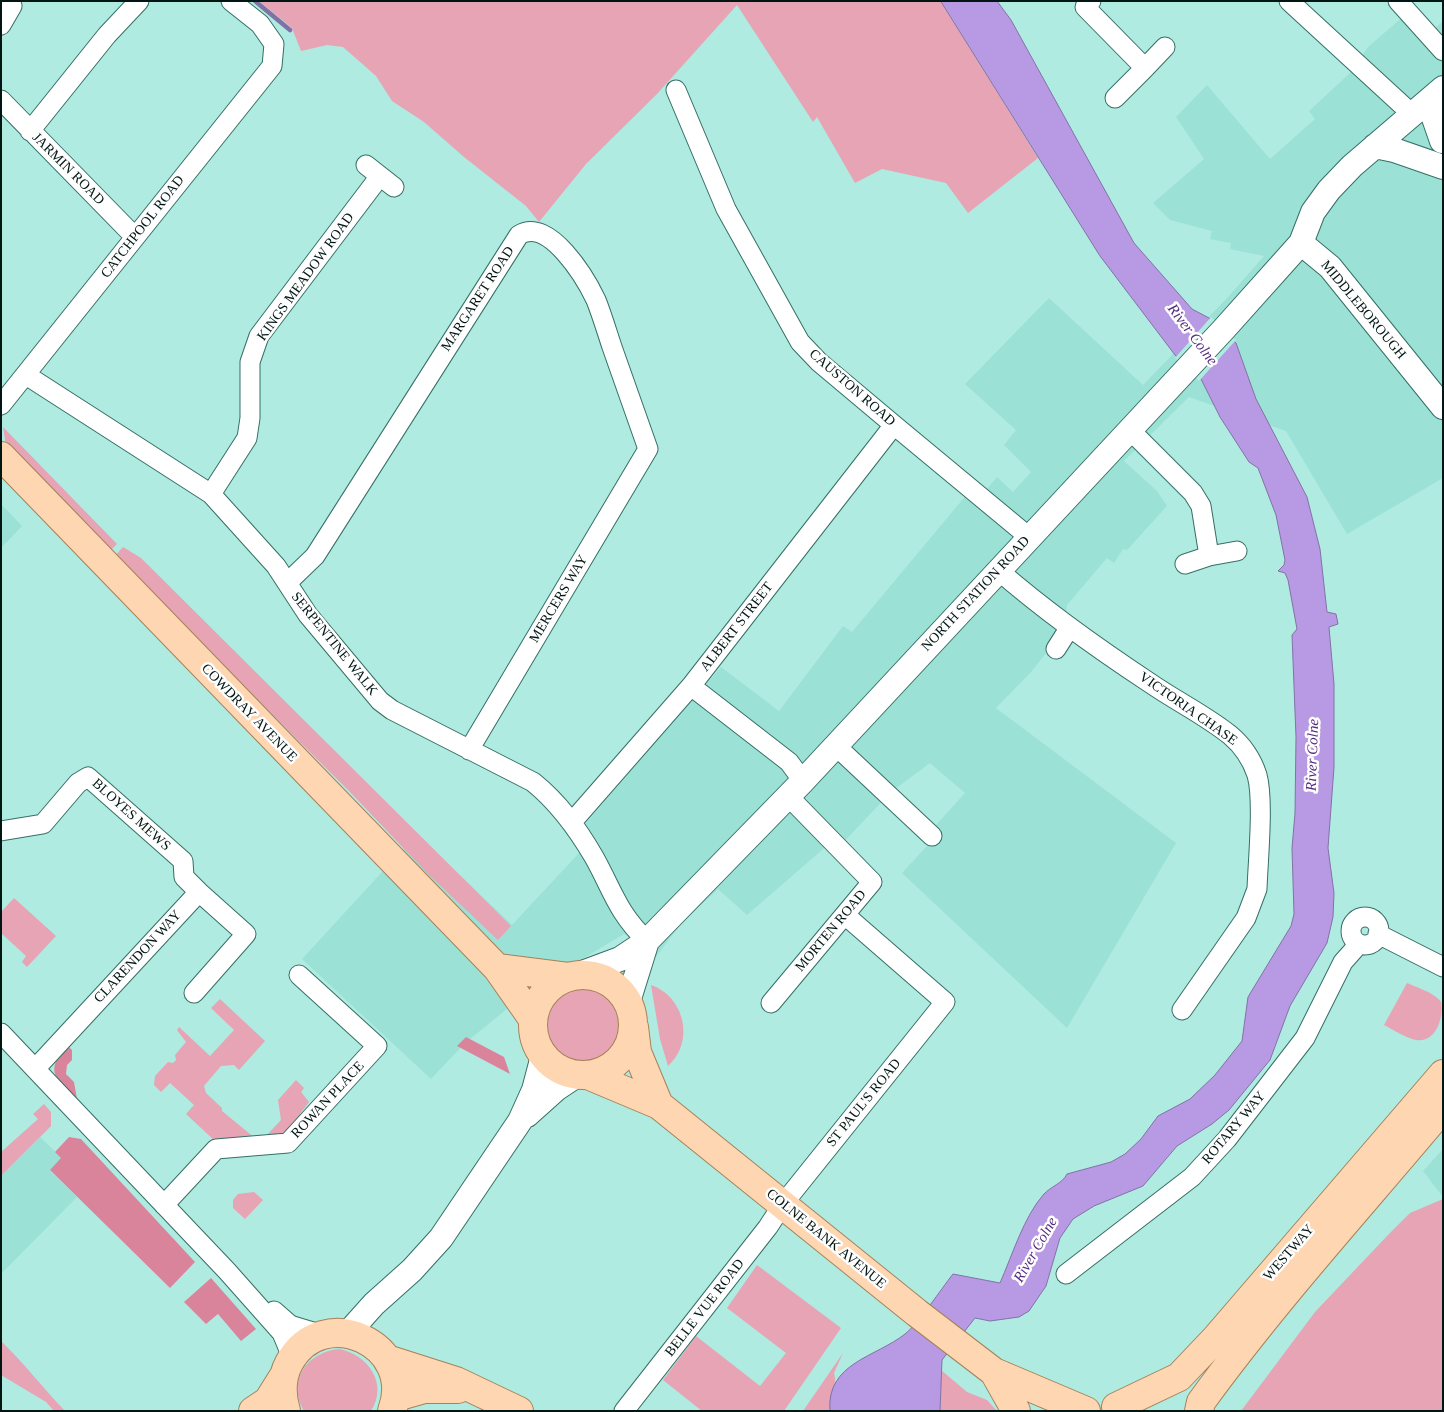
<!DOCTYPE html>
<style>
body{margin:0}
#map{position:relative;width:1444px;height:1412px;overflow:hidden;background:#afebe1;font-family:Georgia,serif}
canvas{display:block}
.frame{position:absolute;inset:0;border:2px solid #011613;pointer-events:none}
</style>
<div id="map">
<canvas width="1444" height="1412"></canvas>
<div class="frame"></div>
</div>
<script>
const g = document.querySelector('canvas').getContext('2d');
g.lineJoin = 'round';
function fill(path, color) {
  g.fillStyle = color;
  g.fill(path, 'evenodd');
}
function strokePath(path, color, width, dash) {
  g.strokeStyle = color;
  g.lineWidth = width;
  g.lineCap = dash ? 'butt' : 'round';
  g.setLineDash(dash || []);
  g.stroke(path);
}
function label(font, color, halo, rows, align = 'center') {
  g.font = font + ' Georgia,serif';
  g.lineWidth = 5;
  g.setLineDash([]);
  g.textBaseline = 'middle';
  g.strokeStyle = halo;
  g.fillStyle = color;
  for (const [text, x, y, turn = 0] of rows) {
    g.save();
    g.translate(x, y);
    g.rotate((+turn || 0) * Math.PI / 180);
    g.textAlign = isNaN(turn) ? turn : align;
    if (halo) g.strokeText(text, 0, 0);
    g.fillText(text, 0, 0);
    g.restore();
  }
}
fill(new Path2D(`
 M 1412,9 L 1432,31 L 1443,21 L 1443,478 L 1347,534 L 1286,431 L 1189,397 L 1124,461 L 1157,491 L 1167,506 L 1127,550 L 1123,549 L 1114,563 L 1107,558 L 1067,605 L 1063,632 L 1031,672 L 996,708 L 1176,843 L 1067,1028 L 902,873 L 927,846 L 936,825 L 965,793 L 930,763 L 891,792 L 836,850 L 829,844 L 747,915 L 718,889 L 680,925 L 656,957 L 624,934 L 529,991 L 465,1043 L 431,1079 L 302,959 L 417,834 L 512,925 L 580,852 L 580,830 L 721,667 L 779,711 L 843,626 L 852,632 L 978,481 L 987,489 L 997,477 L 1013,492 L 1031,472 L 1004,445 L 1016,430 L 965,384 L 1049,298 L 1143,385 L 1229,296 L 1264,256 L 1230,249 L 1231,243 L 1210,239 L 1212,231 L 1170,220 L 1153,203 L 1204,159 L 1176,117 L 1207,85 L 1270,159 L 1315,119 L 1309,111 L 1349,74 L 1368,47 Z
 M 1,504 L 22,526 L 1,548 Z
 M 40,1137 L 62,1158 L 50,1171 L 77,1197 L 1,1274 L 1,1176 Z
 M 1443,1149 L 1443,1197 L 1423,1171 Z`), '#9ce1d5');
fill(new Path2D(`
 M 259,1 L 941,1 L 1038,158 L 968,213 L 946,183 L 882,169 L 855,183 L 817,117 L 813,122 L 737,5 L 657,94 L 586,164 L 539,222 L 526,206 L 464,157 L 424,122 L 392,101 L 376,76 L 343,47 L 327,45 L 301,51 L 292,28 Z
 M 3,427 L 117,544 L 109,552 L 7,452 Z
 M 123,547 L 141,558 L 511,926 L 498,940 L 428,874 L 349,791 L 114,557 Z
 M 14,898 L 56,936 L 27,967 L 22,962 L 26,956 L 1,933 L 1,912 Z
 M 1407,983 C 1416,987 1435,993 1441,1002 C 1444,1018 1436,1043 1416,1040 C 1406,1038 1394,1030 1384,1025 Z
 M543 1024a39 39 0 1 1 78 0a39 39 0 1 1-78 0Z
 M 651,985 C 685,997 695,1042 668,1066 L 660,1039 Z
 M 220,999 L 265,1041 L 239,1070 L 234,1065 L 221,1066 L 204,1086 L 206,1093 L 222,1108 L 222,1111 L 256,1139 L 263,1139 L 281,1120 L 278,1100 L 296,1080 L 304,1088 L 301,1092 L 309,1102 L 300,1114 L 304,1118 L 282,1139 L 221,1143 L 215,1141 L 186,1114 L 194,1105 L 170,1083 L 161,1092 L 154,1085 L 155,1076 L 168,1062 L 173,1063 L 176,1060 L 175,1055 L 186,1042 L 177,1030 L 179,1027 L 210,1056 L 234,1030 L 211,1008 Z
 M 44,1104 L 51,1112 L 51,1126 L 1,1176 L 1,1152 L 38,1119 L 33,1114 Z
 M 254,1192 L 263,1200 L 245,1219 L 233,1208 L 233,1200 L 238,1194 Z
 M 1443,1199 L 1443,1411 L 1241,1411 L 1315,1312 L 1387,1236 L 1410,1213 Z
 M 757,1265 L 841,1328 L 784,1411 L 702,1411 L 663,1380 L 696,1336 L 760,1386 L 786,1353 L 727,1308 Z
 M 1,1341 C 24,1363 43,1388 65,1411 L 54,1411 L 46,1402 L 1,1375 Z
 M 339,1349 C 367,1354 389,1383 371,1411 L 304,1411 C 286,1381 307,1352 339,1349 Z
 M 843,1353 L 834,1373 C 838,1385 829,1397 830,1411 L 803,1411 Z
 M 941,1370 L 967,1392 L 987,1400 L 997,1411 L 940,1411 Z`), '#e6a4b4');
fill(new Path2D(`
 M 466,1037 L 504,1057 L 510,1074 L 457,1046 Z
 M 67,1045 L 72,1050 L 72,1060 L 67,1065 L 66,1074 L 74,1082 L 77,1099 C 55,1076 44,1073 67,1045 Z
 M 69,1137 L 81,1139 L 195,1262 L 170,1288 L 50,1170 L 61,1158 L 55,1152 Z
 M 211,1278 L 256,1329 L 241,1341 L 218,1314 L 206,1324 L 184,1302 Z`), '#da849b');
const water = new Path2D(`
 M 941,1 L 997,1 L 1011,20 L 1134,243 L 1192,309 L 1209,318 L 1236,343 L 1256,399 L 1307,497 L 1320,549 L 1327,612 L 1336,614 L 1338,624 L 1329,627 L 1334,684 L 1334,767 L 1328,848 L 1334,893 L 1333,917 L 1327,943 L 1290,1006 L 1270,1060 L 1229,1110 L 1212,1124 L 1177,1146 L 1143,1186 L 1094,1206 L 1073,1219 L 1060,1238 L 1046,1286 L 1029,1311 L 1019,1317 L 990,1321 L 975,1318 L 942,1360 L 940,1411 L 830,1411 C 826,1363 876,1357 905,1334 C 919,1323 941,1289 953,1274 L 1000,1283 C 1012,1256 1024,1216 1044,1194 C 1050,1187 1063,1183 1067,1174 L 1111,1162 L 1125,1154 L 1141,1139 L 1158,1116 L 1190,1099 L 1215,1075 L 1242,1041 L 1248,997 L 1291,926 L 1294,914 L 1292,848 L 1295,813 L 1296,737 L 1292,635 L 1297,629 L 1288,580 L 1285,573 L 1278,571 L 1284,565 L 1285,560 L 1276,515 L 1258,468 L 1249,462 L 1220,417 L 1201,379 L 1175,355 L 1100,256 Z`);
fill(water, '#b899e3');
strokePath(water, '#8172a5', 1);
fill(new Path2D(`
 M 1211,317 L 1236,340 L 1199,381 L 1175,358 Z`), '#afebe1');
strokePath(new Path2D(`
 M 255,1 L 290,30`), '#8172a5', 4.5);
const minor = new Path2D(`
 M 1091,1 L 1085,7 L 1145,68 L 1115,98
 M 1289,1 L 1413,115
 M 1398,1 L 1443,51
 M 1,25 L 12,6 L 10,1
 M 1145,68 L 1165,47
 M 676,90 L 726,209 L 800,342 L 819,362 L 894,425 L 1029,537
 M 1,100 L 135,237
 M 30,131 L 107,35 L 139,1
 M 366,165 L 394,187
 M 26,375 L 211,494 L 276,566 L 308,615 L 380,701 L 392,710 L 533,782 C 559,803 577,828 594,857 C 613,891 617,912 647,941
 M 1,405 L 272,66 L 274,44 L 260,24 L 231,1
 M 1129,429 L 1193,493 L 1201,506 L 1209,556
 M 211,494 L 247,438 L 250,418 L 250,362 L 259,336 L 380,176
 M 1185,564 L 1209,556 L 1237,551
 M 998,570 C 1045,611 1097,648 1150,683 C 1176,701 1205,715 1230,735 C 1242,745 1252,760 1257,775 C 1264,800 1258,860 1257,889 L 1246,918 L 1182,1010
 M 287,583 L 315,556 L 519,235 C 549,216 586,279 596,300 C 602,315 607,332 612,347 C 624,381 636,415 648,449 L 469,750
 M 1056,649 L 1070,627
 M 691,686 L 789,762 L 803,781
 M 836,746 L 932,836
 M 572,822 L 691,686 L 894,425
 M 1,831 L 43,824 L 78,783 L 88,777 L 183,861 L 184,877 L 199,892
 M1351 931a14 14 0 1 1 28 0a14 14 0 1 1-28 0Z
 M 1378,934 L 1443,967
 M 771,1003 L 872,882 L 788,796
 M 1,1033 L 227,1271 L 282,1333 L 292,1357
 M 35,1069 L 199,892 L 246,934 L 194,993
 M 164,1205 L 216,1149 L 288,1143 L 377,1046 L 299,975
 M 1066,1274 L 1192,1177 L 1227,1139 L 1305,1038 L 1343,962 L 1359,944
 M 274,1311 L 290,1325 L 323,1335
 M 624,1411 L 768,1227 L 783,1204 L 945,1002 L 845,915`);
const tertiary = new Path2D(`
 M 1437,94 L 1434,118 L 1442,141
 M 1375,146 L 1394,150 L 1443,167
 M 1301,243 L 1330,267 L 1443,407
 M 577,975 L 620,959 L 647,941 L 803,781 L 1224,329 L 1301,243 L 1313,212 L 1329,190 L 1352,166 L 1443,88
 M 628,1002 L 647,941
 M 527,1115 L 556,1089 L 577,1075
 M 348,1333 L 374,1304 L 412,1270 L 441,1238 L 520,1121 L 534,1090 L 543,1056`);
const primary = new Path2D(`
 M 1,456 L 497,968 L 532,1018
 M 497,968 L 568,977
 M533 1025a50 50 0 1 1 100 0a50 50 0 1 1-100 0Z
 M 634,1027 L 637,1052 L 659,1105
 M 590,1076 L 659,1105 L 917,1313 L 994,1372 L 1086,1411
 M 387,1359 L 456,1381 L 519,1411
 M 994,1372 L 1016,1411
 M 396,1397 L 424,1389 L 458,1389
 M 1116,1407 L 1179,1377 L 1216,1338 L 1443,1074
 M 253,1411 L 268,1401 L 283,1377
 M 286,1411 C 281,1394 281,1378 289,1363 C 322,1301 417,1344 392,1411
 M 1199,1411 L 1201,1402 C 1276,1299 1361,1206 1443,1108`);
strokePath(minor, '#356f66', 21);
strokePath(tertiary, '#356f66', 26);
strokePath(primary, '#a58259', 30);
strokePath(minor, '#fff', 19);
strokePath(tertiary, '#fff', 24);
strokePath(primary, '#fed7b2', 28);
label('14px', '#011613', '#fefefe', [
 ["JARMIN ROAD",68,169,45],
 ["CATCHPOOL ROAD",143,227,-52],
 ["KINGS MEADOW ROAD",306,277,-54],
 ["MARGARET ROAD",478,299,-57],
 ["MIDDLEBOROUGH",1363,310,50],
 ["CAUSTON ROAD",852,388,41],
 ["NORTH STATION ROAD",976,594,-47],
 ["MERCERS WAY",559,599,-59],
 ["ALBERT STREET",737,627,-52],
 ["SERPENTINE WALK",334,644,51],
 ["VICTORIA CHASE",1188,709,35],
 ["COWDRAY AVENUE",249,713,46],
 ["BLOYES MEWS",131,815,42],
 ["MORTEN ROAD",831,931,-50],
 ["CLARENDON WAY",138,957,-47],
 ["ROWAN PLACE",328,1100,-47],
 ["ST PAUL'S ROAD",864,1103,-51],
 ["ROTARY WAY",1234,1128,-50],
 ["COLNE BANK AVENUE",826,1239,39],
 ["WESTWAY",1289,1253,-49],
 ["BELLE VUE ROAD",705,1308,-52]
]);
label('italic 15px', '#542a7f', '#fefefe', [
 ["River Colne",1192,335,53],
 ["River Colne",1313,755,-88],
 ["River Colne",1036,1250,-60]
]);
</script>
